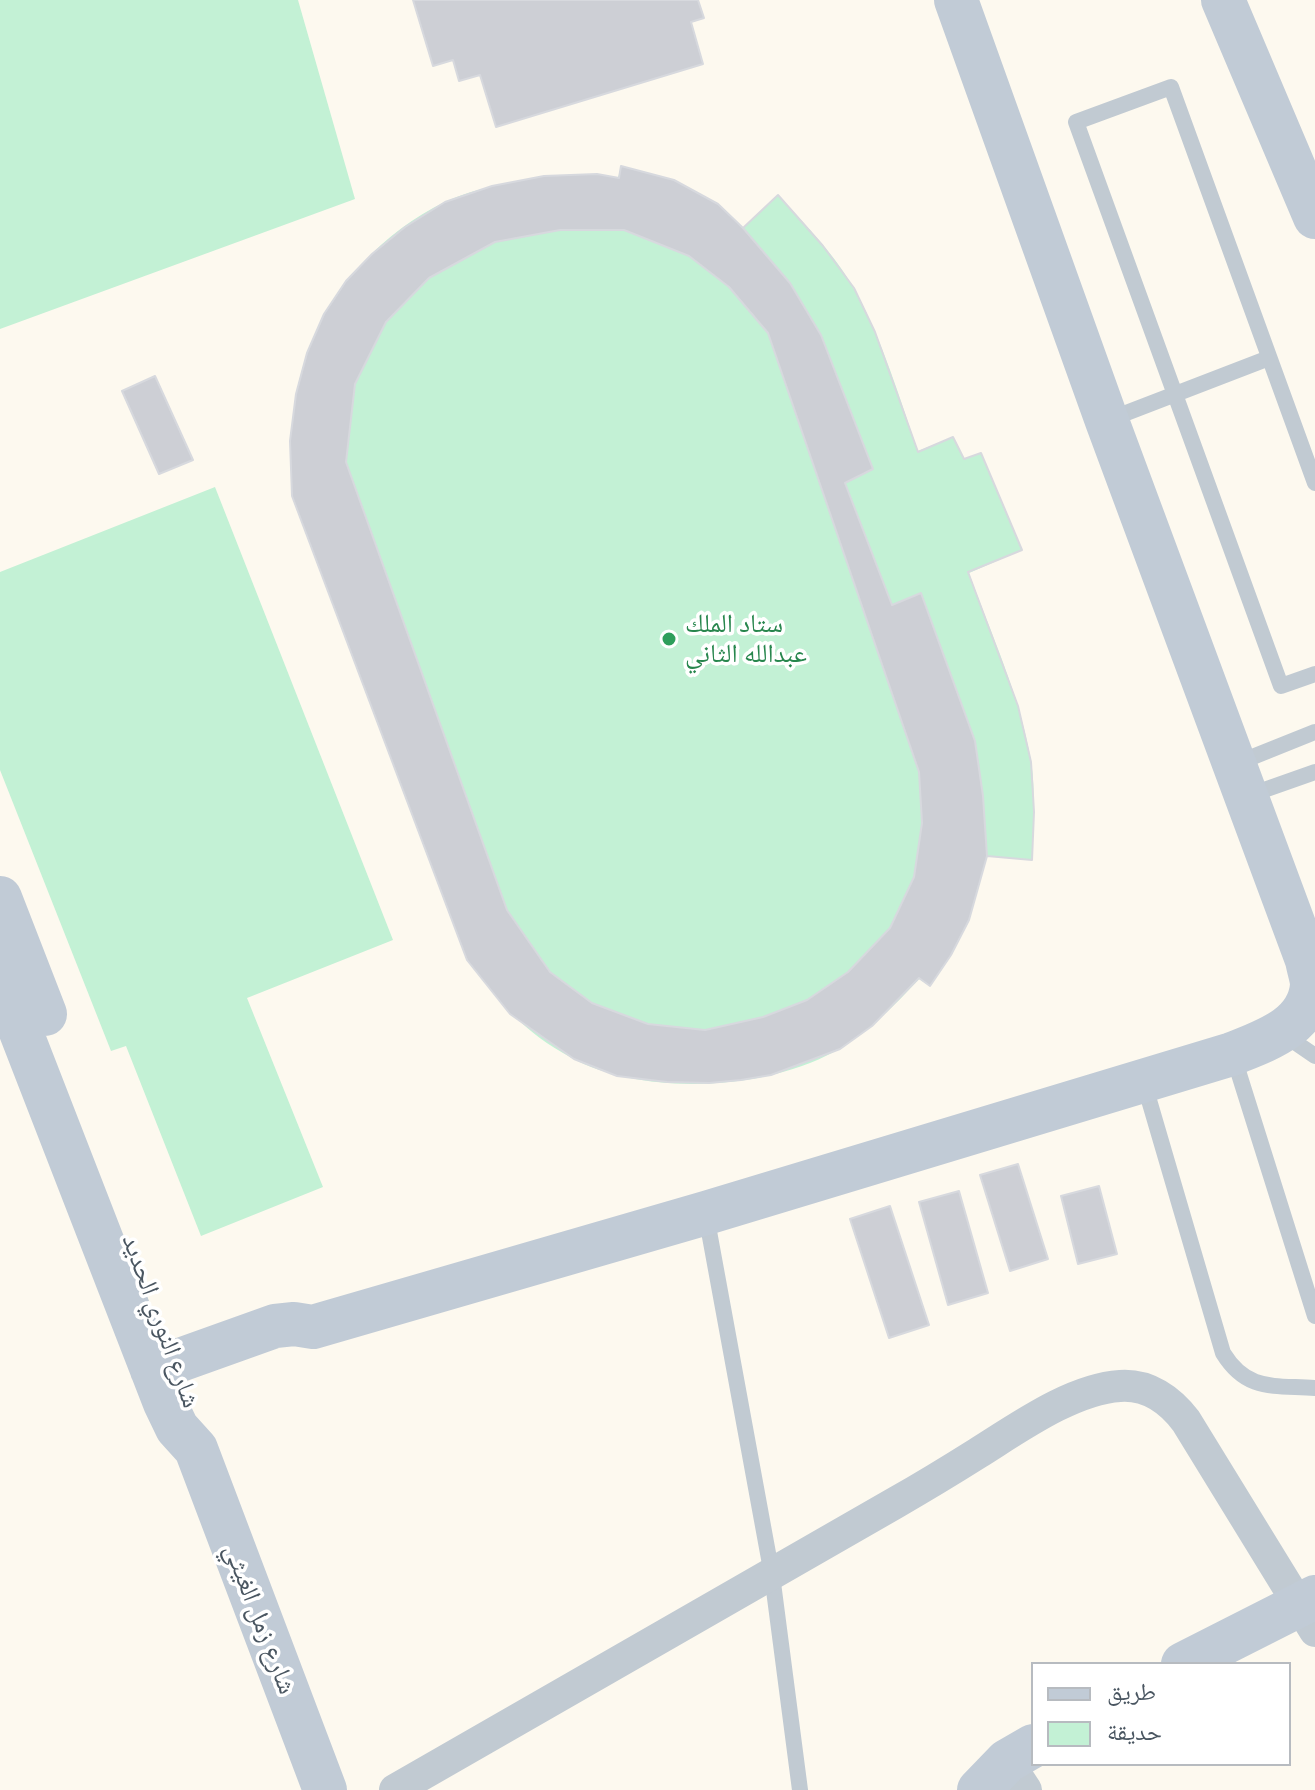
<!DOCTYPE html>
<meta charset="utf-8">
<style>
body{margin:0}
#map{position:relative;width:1315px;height:1790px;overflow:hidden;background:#f5f3f3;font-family:"Public Sans","Noto Naskh Arabic",sans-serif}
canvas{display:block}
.legend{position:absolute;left:1031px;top:1662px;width:260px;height:104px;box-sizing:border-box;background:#fff;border:2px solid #b7bbc0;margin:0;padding:10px 14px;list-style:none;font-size:24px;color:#4a5661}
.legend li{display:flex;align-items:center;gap:16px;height:40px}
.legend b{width:40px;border:2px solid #b7bbc0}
</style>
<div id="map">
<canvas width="1315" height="1790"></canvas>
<ul class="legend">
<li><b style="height:10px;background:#c1cbd6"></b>طريق</li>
<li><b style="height:22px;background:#c3f1d5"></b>حديقة</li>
</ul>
</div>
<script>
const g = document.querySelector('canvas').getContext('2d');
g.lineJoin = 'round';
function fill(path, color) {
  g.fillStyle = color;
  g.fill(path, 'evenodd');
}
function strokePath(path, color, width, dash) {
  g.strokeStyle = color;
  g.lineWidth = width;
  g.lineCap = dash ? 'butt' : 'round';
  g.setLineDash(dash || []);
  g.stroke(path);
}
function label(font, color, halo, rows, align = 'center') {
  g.font = font + ' "Public Sans","Noto Naskh Arabic",sans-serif';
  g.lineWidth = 7;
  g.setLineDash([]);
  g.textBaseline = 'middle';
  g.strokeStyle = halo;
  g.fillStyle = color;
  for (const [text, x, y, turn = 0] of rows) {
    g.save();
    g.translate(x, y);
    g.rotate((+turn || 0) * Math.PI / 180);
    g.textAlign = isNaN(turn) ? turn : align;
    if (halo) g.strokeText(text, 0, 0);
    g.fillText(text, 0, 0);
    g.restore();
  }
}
fill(new Path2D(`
 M 0,0 L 1315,0 L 1315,1790 L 0,1790 ZM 1033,1664 L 1289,1664 L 1289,1764 L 1033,1764 Z`), '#fdf9ef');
fill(new Path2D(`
 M 0,0 L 298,0 L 355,199 L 0,329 Z
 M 621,166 L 718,204 L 743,228 L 778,195 C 805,225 836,255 855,291 C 883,341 899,397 918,451 L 953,437 L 964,459 L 981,453 L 1022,550 L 969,573 C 991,634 1020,696 1031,761 C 1036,793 1033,827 1032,860 L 987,856 L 969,920 L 951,955 L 930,986 L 919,979 C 896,1004 871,1029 842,1047 C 772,1091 644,1097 572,1058 C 523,1032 500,1002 467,960 L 292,496 C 290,447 290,399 308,352 C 332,288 383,231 445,202 C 466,192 492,186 515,182 C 550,175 584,172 618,178 Z
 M 215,487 L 393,940 L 247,998 L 323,1187 L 201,1236 L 126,1046 L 111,1051 L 0,770 L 0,572 Z`), '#c3f1d5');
const building = new Path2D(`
 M 413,0 L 698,0 L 704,18 L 691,22 L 703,64 L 496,127 L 480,75 L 459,81 L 453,60 L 433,66 Z
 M 621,166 L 674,180 L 718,204 L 743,228 L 778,195 L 823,246 L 854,288 L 875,332 L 918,452 L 953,437 L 964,459 L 981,453 L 1022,550 L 968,572 L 1018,706 L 1031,762 L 1034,812 L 1032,860 L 987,856 L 969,920 L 951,955 L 930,986 L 919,978 L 872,1026 L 840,1049 L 771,1075 L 741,1080 L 709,1083 L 667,1082 L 617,1076 L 574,1059 L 510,1014 L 467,960 L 292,496 L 290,441 L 296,394 L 307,353 L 324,314 L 346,281 L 372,254 L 405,227 L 445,202 L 492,186 L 544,176 L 597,174 L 619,178 ZM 560,230 L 624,230 L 689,256 L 729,287 L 768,333 L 919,772 L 922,823 L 914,877 L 890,928 L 848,972 L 807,1000 L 763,1017 L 705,1030 L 648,1024 L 592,1003 L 550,972 L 507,910 L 346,462 L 355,384 L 386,322 L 429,278 L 495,242 Z
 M 778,195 L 823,246 L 854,288 L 875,332 L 918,452 L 953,437 L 964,459 L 981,453 L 1022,550 L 968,572 L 1018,706 L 1031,762 L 1034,812 L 1032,860 L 987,856 L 983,796 L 975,741 L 921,593 L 892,605 L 845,483 L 873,469 L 821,335 L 790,283 L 743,228 Z
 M 155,376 L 193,460 L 159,474 L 122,391 Z
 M 1018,1164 L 1048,1259 L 1010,1271 L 980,1175 Z
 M 1099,1186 L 1117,1254 L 1078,1264 L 1061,1196 Z
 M 959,1191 L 988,1293 L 948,1305 L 919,1202 Z
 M 890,1206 L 929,1325 L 889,1338 L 850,1219 Z`);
fill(building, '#cdcfd5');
strokePath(building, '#d7d9de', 2);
strokePath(new Path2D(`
 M 1108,420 L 1269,358
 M 1315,483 L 1171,87 L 1076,122 L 1281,686 L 1315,674
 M 1235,764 L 1315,732
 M 1247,796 L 1315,772
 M 1283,1034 L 1315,1056
 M 1233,1055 L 1315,1316
 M 1144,1083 L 1223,1353 C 1247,1392 1274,1385 1315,1388
 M 706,1215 L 772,1575 L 800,1790`), '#c1cad2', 16);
strokePath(new Path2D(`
 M 1007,1761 L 1026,1790
 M 395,1790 C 562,1695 729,1600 895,1503 C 923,1487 951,1470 978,1453 C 1018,1428 1072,1389 1120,1386 C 1148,1384 1170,1400 1186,1421 L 1315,1631`), '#c1cad2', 32);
strokePath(new Path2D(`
 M 1223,0 L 1315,217
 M 0,898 L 45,1014
 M 0,978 L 165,1403 L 177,1428 L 196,1449 L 325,1790
 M 152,1370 L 275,1326 L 294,1324 L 313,1327 L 706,1213 L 1232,1054 C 1264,1041 1309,1027 1312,985 C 1312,978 1308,967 1307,960 L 1107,421 L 956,0
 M 1183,1664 L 1315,1597
 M 979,1790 L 1007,1761 L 1033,1746`), '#c1cbd6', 44);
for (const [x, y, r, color] of [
 [669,639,8,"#2e9e5b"]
]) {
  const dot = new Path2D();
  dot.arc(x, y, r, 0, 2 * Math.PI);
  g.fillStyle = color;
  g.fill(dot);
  strokePath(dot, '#fff', 3);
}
label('26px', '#27864d', '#fff', [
 ["ستاد الملك",685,624],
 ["عبدالله الثاني",685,654]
], 'left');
label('26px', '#4a5661', '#fff', [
 ["شارع النوري الحديد",161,1321,70],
 ["شارع زمل الغيثي",260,1619,69]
]);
</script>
